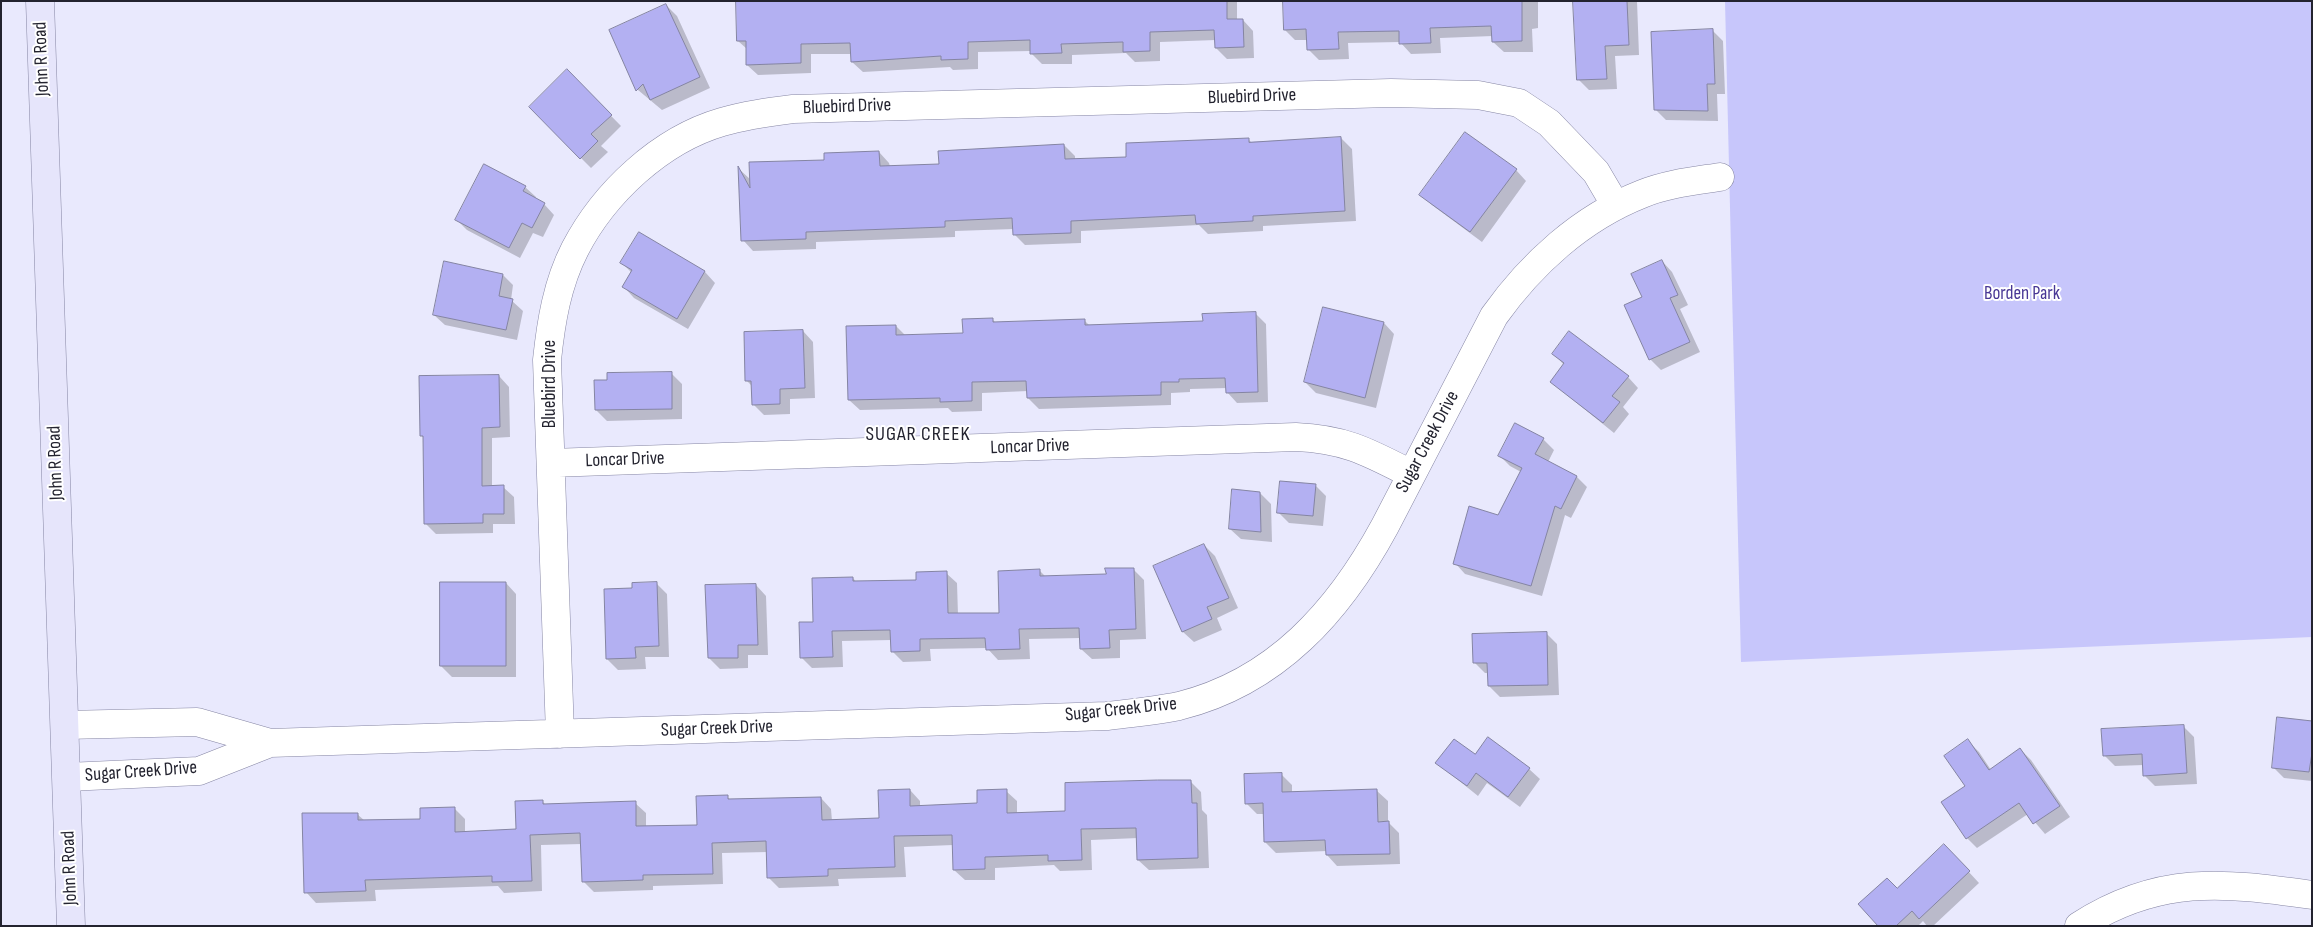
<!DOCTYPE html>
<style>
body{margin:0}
#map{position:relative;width:2313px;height:927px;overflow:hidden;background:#e9e9fd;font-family:"Sofia Sans Condensed",sans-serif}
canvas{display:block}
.frame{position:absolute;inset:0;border:2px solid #23232f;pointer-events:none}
</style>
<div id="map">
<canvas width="2313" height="927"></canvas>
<div class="frame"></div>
</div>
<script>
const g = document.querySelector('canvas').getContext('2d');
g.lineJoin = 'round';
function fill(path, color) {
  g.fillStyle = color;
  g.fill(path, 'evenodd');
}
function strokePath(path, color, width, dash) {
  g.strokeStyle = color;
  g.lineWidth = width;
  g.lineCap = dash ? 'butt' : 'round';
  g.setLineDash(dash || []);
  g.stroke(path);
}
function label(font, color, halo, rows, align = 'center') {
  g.font = font + ' "Sofia Sans Condensed",sans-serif';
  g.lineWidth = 4;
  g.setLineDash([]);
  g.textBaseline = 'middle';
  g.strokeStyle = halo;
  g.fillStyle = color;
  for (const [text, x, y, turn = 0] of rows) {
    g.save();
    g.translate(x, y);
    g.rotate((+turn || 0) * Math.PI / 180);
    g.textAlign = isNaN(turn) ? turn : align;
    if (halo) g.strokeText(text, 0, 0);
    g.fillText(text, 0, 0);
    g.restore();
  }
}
fill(new Path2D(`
 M 1725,1 L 2312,1 L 2312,637 L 1741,662 Z`), '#c7c6fb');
fill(new Path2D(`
 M 737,1 L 1237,1 L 1237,20 L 1243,20 L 1253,31 L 1254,58 L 1227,59 L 1216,48 L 1216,40 L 1160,42 L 1160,61 L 1135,62 L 1126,53 L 1072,55 L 1072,64 L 1042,64 L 1031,53 L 1031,51 L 978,52 L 978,69 L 953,70 L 950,67 L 863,72 L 852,62 L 852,54 L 811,54 L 811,73 L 758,75 L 747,65 L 747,49 L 738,41 Z
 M 1284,1 L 1538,1 L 1538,28 L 1532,29 L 1533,52 L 1504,52 L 1493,42 L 1493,36 L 1440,38 L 1441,53 L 1411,54 L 1400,42 L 1348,43 L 1349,59 L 1319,60 L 1308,49 L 1308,40 L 1295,40 L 1285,30 Z
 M 1575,1 L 1637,1 L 1639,55 L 1615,56 L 1617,89 L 1589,90 L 1578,79 Z
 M 666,5 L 677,16 L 710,88 L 662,110 L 638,90 L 610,30 Z
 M 1712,30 L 1723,41 L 1725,94 L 1717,94 L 1718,121 L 1666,120 L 1656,110 Z
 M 567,71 L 621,126 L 601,146 L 608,152 L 591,168 L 530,107 Z
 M 1341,138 L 1352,149 L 1356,221 L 1263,226 L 1263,231 L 1208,234 L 1199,225 L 1081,231 L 1081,243 L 1025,245 L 1014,234 L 1014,229 L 955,231 L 955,237 L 816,242 L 816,249 L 753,251 L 743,240 L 739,169 L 751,180 L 826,161 L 879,152 L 889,163 L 890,167 L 940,165 L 1064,145 L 1075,156 L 1075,160 L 1128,158 L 1248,139 L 1252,143 Z
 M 1516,170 L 1526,181 L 1482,242 L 1432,205 L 1421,195 Z
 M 525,187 L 536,197 L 535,199 L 544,204 L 554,215 L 543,237 L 533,233 L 520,258 L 467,230 L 456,219 Z
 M 639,234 L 705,272 L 715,283 L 688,329 L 634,298 L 624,287 L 632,273 L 622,263 Z
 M 1662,261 L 1672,272 L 1688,305 L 1680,309 L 1700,352 L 1661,370 L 1650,359 L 1644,298 Z
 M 503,275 L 513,285 L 511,300 L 523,311 L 517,340 L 445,325 L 434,315 Z
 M 1255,313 L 1266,324 L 1268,402 L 1237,403 L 1227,392 L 1227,388 L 1190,389 L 1190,392 L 1171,393 L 1171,405 L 1039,409 L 1028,398 L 1028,391 L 982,393 L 982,411 L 952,412 L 948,408 L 860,410 L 849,400 L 896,326 L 906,336 L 964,334 L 992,319 L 996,323 L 1084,320 L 1090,326 L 1204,323 Z
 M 1384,323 L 1394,334 L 1376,408 L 1316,393 L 1305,382 Z
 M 803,331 L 813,342 L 815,398 L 790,399 L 790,414 L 764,415 L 753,404 L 752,386 L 746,380 Z
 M 1554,354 L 1628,377 L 1638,388 L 1623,407 L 1629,414 L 1614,433 L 1551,382 L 1564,365 Z
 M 671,373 L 682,384 L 682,419 L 607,421 L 596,410 Z
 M 499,376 L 509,387 L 510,437 L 492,438 L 492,487 L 503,487 L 514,497 L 515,524 L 493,524 L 493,533 L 436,534 L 425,523 L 424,438 L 422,436 Z
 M 1543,439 L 1554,450 L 1548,462 L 1577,477 L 1587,487 L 1571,518 L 1565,515 L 1542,596 L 1465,574 L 1455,563 L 1499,516 L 1521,472 L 1510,466 L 1500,456 Z
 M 1315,485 L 1326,496 L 1323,526 L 1289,523 L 1278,512 Z
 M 1260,493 L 1271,504 L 1272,542 L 1241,539 L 1230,529 Z
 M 1204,545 L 1215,556 L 1238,608 L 1217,618 L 1222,630 L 1194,642 L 1183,632 L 1154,567 Z
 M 1133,569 L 1144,580 L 1146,639 L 1120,640 L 1120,658 L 1092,659 L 1081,649 L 1081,638 L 1029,639 L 1030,659 L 998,660 L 987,648 L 930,649 L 931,661 L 903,662 L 892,651 L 892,640 L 842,641 L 843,667 L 812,668 L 801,657 L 814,623 L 853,578 L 857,583 L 918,582 L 946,573 L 957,583 L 958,615 L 1000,615 L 1039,570 L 1046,577 L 1107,575 Z
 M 506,583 L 516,594 L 516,677 L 452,677 L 441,666 Z
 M 656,583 L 667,594 L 669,657 L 645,657 L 646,669 L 618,670 L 607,659 L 634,589 Z
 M 756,585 L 766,596 L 768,655 L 748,655 L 748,668 L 720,669 L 709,658 Z
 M 1546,633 L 1557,644 L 1559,695 L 1500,697 L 1489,686 L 1488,673 L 1485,673 L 1474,662 Z
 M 2312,722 L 2312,781 L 2284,778 L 2273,767 Z
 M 2183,726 L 2194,737 L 2197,784 L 2155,786 L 2144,775 L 2144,765 L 2115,766 L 2104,755 Z
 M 1489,738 L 1529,769 L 1540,779 L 1520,807 L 1487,783 L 1478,796 L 1437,763 L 1476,756 Z
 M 1968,741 L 1979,752 L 1991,770 L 2020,749 L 2031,760 L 2070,817 L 2045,834 L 2028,814 L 1977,848 L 1967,838 Z
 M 1281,774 L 1292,785 L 1292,793 L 1377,791 L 1388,801 L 1388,822 L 1399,833 L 1400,864 L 1337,866 L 1327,855 L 1327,851 L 1276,853 L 1265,842 L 1264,814 L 1257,814 L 1246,803 Z
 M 1190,781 L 1201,792 L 1202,810 L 1207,815 L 1209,868 L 1149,870 L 1138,860 L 1138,838 L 1091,840 L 1092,870 L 1060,871 L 1054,865 L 995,868 L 995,880 L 965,880 L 954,870 L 953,845 L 904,847 L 906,877 L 838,879 L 839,886 L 779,888 L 768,877 L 768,852 L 722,853 L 723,884 L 653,886 L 653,890 L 594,892 L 583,881 L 582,844 L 541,845 L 542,891 L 504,893 L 498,886 L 375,890 L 376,901 L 316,903 L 306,892 L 357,814 L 365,821 L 422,820 L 454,808 L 465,819 L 465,832 L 517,831 L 542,801 L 546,805 L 635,803 L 646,813 L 646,827 L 698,826 L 727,797 L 731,800 L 821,798 L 831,809 L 832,821 L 880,819 L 910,790 L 920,801 L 920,807 L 978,804 L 1006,791 L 1017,801 L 1017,814 L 1067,812 Z
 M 1955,857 L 1979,883 L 1933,926 L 1927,926 L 1923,921 L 1918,926 L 1880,926 L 1897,889 Z`), '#0003');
const building = new Path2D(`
 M 736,1 L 1227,1 L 1227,19 L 1243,19 L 1244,47 L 1215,48 L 1214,30 L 1150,32 L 1150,51 L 1123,52 L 1123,42 L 1061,44 L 1062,53 L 1030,54 L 1030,40 L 968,42 L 968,59 L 941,60 L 941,56 L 851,62 L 850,43 L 801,44 L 801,63 L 746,65 L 746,41 L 737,41 Z
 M 1283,1 L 1522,1 L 1522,41 L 1492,42 L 1491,26 L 1430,28 L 1431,43 L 1399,44 L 1399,31 L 1338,32 L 1339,49 L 1307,50 L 1306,29 L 1284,30 Z
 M 1573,1 L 1627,1 L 1629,45 L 1605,46 L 1607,79 L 1577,80 Z
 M 666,4 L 700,77 L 650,100 L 643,84 L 636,91 L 609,30 Z
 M 1713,29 L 1715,84 L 1707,84 L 1708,111 L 1654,110 L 1651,32 Z
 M 567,69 L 612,115 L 591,134 L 598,141 L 580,159 L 529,107 Z
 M 1465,132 L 1517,169 L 1470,232 L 1419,195 Z
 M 1341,137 L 1345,211 L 1253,216 L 1253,221 L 1196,224 L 1195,215 L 1071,221 L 1071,233 L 1013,235 L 1012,218 L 945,221 L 945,227 L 806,232 L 806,239 L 741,241 L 738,166 L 750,188 L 749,162 L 824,160 L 824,153 L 879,151 L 880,166 L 939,164 L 938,151 L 1064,144 L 1065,159 L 1126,157 L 1126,143 L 1249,138 L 1249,142 Z
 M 484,164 L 526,186 L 523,191 L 545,203 L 532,228 L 522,223 L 509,248 L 455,220 Z
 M 639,232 L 705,271 L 677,319 L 622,287 L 632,270 L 620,263 Z
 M 1662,260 L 1678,295 L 1670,298 L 1690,342 L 1649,360 L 1624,305 L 1642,297 L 1631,274 Z
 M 444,261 L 503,274 L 499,296 L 513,299 L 506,330 L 433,315 Z
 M 1323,307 L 1384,322 L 1365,398 L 1304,382 Z
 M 1256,312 L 1258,392 L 1226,393 L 1225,378 L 1179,379 L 1179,382 L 1161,382 L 1161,395 L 1027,398 L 1026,381 L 972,382 L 972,401 L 940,402 L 940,398 L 848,400 L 846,326 L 896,325 L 896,335 L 963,333 L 962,319 L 993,318 L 993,322 L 1085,319 L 1085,325 L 1203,321 L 1202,314 Z
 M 803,330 L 805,388 L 780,389 L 780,404 L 752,405 L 751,381 L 745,381 L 744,332 Z
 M 1569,331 L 1629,376 L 1612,396 L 1620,402 L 1603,423 L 1550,382 L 1564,363 L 1552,354 Z
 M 672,372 L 672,409 L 595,410 L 594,380 L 607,380 L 607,373 Z
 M 499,375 L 500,427 L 482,428 L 482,486 L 504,485 L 504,514 L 483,514 L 483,523 L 424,524 L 423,436 L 420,436 L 419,376 Z
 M 1515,423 L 1544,438 L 1535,454 L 1577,476 L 1561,509 L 1555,506 L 1531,586 L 1453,564 L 1469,506 L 1498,515 L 1522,468 L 1498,456 Z
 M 1280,481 L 1316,484 L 1313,516 L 1277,513 Z
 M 1232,489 L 1260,492 L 1261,532 L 1229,529 Z
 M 1204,544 L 1229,598 L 1207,607 L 1212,619 L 1182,632 L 1153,566 Z
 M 1105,568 L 1134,568 L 1136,629 L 1109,630 L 1110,648 L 1080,649 L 1079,628 L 1019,629 L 1020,649 L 986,650 L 985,638 L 920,639 L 920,651 L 891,652 L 890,630 L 832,631 L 833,657 L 800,658 L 799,622 L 813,622 L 812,578 L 853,577 L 853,581 L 916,580 L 916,572 L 947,571 L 948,613 L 999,613 L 998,571 L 1040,569 L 1040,576 L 1106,574 Z
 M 440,582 L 506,582 L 506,666 L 440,666 Z
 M 657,582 L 659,646 L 635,647 L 636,658 L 606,659 L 604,589 L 632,588 L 632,583 Z
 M 756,584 L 758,645 L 738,645 L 738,658 L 708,658 L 705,585 Z
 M 1547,632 L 1548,685 L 1488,686 L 1487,663 L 1473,663 L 1472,634 Z
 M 2277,717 L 2312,721 L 2312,753 L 2309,772 L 2272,768 Z
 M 2184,725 L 2187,773 L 2143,776 L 2142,754 L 2103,756 L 2101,729 Z
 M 1488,737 L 1530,768 L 1508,797 L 1476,773 L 1467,786 L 1435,763 L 1454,739 L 1475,754 Z
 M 1968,739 L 1989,770 L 2020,748 L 2060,806 L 2033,824 L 2019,803 L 1966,839 L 1941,802 L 1965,786 L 1944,756 Z
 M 1282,773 L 1282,792 L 1377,789 L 1378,822 L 1389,821 L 1390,854 L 1326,855 L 1325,840 L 1264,842 L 1263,803 L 1245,804 L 1244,774 Z
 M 1158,780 L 1191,780 L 1192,803 L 1197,803 L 1198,858 L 1137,860 L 1136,828 L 1081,829 L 1082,860 L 1048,861 L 1048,855 L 985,857 L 985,869 L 953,870 L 952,835 L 894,836 L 895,867 L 828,869 L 828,876 L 767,878 L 766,841 L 712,843 L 713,874 L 643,875 L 643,880 L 582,882 L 580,833 L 530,835 L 532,881 L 492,882 L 492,876 L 365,880 L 366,891 L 304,893 L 302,813 L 358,813 L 358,820 L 420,819 L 420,808 L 455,807 L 455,832 L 516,829 L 515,801 L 543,800 L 543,804 L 636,801 L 636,826 L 697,825 L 696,796 L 728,795 L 728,799 L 821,797 L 822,820 L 879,818 L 878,790 L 910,789 L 910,806 L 977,803 L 977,790 L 1007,789 L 1007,813 L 1065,811 L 1065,783 Z
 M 1944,844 L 1970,871 L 1919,919 L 1912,911 L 1896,926 L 1878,926 L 1858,904 L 1887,878 L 1897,888 Z`);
fill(building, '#b3b0f2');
strokePath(building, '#8484a2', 1);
const street = new Path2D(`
 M 551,463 L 1296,437 C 1345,439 1368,452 1411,474
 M 65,725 L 197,722 L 270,743 L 1107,716 C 1131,713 1155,711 1179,706 C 1276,682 1339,611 1385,526 L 1494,316 C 1531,264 1581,218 1642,194 C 1666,184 1694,181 1720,177
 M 560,734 L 547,360 C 551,322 557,284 575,249 C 604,193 660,140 722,122 C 745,115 769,112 793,109 L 1391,93 L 1478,95 L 1519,103 L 1549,123 L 1596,172 L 1616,206
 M 67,777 L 199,771 L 270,743
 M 2079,926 C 2158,875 2223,882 2312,895`);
const secondary = new Path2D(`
 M 40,1 L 71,926`);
strokePath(street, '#8686a4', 29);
strokePath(secondary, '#8686a4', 29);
strokePath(street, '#fff', 28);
strokePath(secondary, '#e6e5fb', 28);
label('19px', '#23232f', '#fff', [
 ["John R Road",42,59,-92],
 ["Bluebird Drive",1252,97,-2],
 ["Bluebird Drive",847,107,-2],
 ["Bluebird Drive",550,384,-90],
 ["Sugar Creek Drive",1428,442,-62],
 ["Loncar Drive",1030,447,-2],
 ["Loncar Drive",625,460,-2],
 ["John R Road",56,463,-92],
 ["Sugar Creek Drive",1121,710,-6],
 ["Sugar Creek Drive",717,729,-2],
 ["Sugar Creek Drive",141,772,-4],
 ["John R Road",70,868,-92]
]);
label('19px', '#483795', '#fff', [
 ["Borden Park",2022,294]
]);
g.letterSpacing = '1px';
label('20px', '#23232f', '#fff', [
 ["SUGAR CREEK",918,435]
]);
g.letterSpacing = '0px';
</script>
